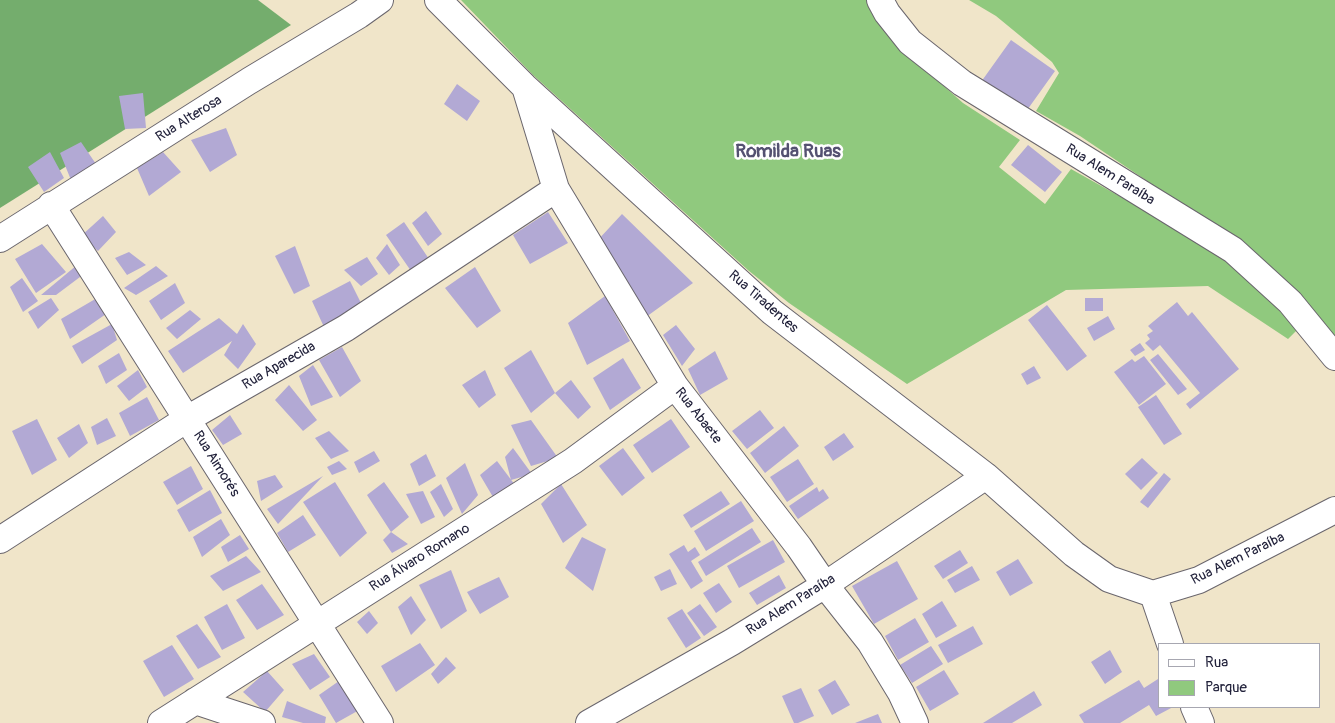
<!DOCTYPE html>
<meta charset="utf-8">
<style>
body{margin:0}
#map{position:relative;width:1335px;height:723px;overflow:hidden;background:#f0e5c9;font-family:Pangolin,sans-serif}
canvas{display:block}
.legend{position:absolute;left:1158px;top:643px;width:162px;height:65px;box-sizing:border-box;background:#fff;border:1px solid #a7a7b1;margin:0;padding:6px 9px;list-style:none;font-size:15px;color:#22223b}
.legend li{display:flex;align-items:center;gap:10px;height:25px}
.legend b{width:25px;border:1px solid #a7a7b1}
</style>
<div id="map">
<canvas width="1335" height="723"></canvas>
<ul class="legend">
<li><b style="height:6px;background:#fff"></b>Rua</li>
<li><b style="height:14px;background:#90c97e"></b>Parque</li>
</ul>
</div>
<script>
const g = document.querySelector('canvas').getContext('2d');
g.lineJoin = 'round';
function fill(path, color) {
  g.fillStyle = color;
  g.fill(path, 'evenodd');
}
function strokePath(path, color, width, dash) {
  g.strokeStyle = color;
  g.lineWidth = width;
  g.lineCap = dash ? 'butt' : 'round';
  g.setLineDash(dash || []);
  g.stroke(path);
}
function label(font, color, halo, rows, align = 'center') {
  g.font = font + ' Pangolin,sans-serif';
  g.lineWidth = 5;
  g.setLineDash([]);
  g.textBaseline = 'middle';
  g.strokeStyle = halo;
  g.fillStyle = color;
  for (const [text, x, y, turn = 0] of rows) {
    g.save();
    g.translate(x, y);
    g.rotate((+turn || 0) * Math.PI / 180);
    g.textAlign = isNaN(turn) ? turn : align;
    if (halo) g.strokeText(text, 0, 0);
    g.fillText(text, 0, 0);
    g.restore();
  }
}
fill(new Path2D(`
 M 461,0 L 869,0 L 892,40 L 963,103 L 1020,140 L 999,167 L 1045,204 L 1071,169 L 1228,257 L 1301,326 L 1288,339 L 1208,286 L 1066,290 L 907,384 L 789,303 L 749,271 L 533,75 Z
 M 969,0 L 1335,0 L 1335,343 L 1238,242 L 1080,136 L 1036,111 L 1059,73 L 1052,62 L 996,16 Z`), '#90c97e');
fill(new Path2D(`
 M 0,0 L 258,0 L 291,25 L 0,208 Z`), '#74ad6d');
fill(new Path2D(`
 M 1011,40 L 1055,71 L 1025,113 L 981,82 Z
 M 457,84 L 480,101 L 467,121 L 444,104 Z
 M 143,93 L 146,128 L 125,129 L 119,96 Z
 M 226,128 L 237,155 L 210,172 L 191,140 Z
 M 81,142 L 96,164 L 71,180 L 60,153 Z
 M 1028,145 L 1062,172 L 1045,192 L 1011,165 Z
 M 50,152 L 64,178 L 44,192 L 28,167 Z
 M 163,152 L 181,172 L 149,196 L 137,168 Z
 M 426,211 L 442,234 L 428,246 L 412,223 Z
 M 548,212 L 568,243 L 530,264 L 513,235 Z
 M 622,214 L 693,283 L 646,317 L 597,241 Z
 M 103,216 L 116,232 L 98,251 L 81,236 Z
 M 404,222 L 429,259 L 411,271 L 386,235 Z
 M 42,244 L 66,272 L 36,293 L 15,259 Z
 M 387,244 L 400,265 L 389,275 L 376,258 Z
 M 295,246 L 310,286 L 294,294 L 275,256 Z
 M 129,252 L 146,265 L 127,275 L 115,258 Z
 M 367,257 L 378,274 L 361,286 L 344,270 Z
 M 77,265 L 84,274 L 56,295 L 41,295 Z
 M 156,266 L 168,276 L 136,295 L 124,288 Z
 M 475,267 L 501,311 L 477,328 L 445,288 Z
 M 22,278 L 38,301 L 23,312 L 10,287 Z
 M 350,281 L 361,303 L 324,327 L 312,301 Z
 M 175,283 L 185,303 L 161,320 L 149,301 Z
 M 605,296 L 630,341 L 587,365 L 568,323 Z
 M 51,298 L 59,310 L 38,329 L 28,312 Z
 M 97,298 L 106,314 L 70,339 L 61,319 Z
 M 1085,298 L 1103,298 L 1103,311 L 1085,311 Z
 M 1177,302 L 1188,316 L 1192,312 L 1239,369 L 1190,409 L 1186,404 L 1200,393 L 1160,345 L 1153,351 L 1145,343 L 1150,339 L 1147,335 L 1153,331 L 1148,326 Z
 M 1047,305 L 1087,356 L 1067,371 L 1028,320 Z
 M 190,310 L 201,319 L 177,339 L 166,328 Z
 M 1108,316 L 1115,329 L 1094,341 L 1087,328 Z
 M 219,318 L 237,334 L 243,324 L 256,344 L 238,369 L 224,355 L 232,341 L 183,373 L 168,351 Z
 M 112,324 L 117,340 L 82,364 L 72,346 Z
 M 676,325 L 695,349 L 682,366 L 663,335 Z
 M 1140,343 L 1145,350 L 1135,356 L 1130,350 Z
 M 342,347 L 361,381 L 340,397 L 319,360 Z
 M 531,350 L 555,393 L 531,413 L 504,368 Z
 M 715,351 L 728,379 L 700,395 L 688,369 Z
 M 119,353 L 127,370 L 106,384 L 98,366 Z
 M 1158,354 L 1187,389 L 1178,395 L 1150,360 Z
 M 1144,356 L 1166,384 L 1139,405 L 1114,372 L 1132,359 L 1135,362 Z
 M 623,358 L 641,388 L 610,410 L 593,378 Z
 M 313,365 L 333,397 L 311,406 L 299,376 Z
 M 1034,366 L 1041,378 L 1027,385 L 1021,374 Z
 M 138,370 L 147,387 L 129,401 L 117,386 Z
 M 485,370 L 496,395 L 479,408 L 462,385 Z
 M 571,380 L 591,407 L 578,419 L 555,393 Z
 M 289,385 L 317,420 L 303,431 L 275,400 Z
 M 1156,395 L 1182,434 L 1164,445 L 1138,407 Z
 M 147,397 L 159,420 L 130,436 L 119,413 Z
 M 760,410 L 774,428 L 747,449 L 732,431 Z
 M 230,415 L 242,434 L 223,445 L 212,430 Z
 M 107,418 L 116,436 L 97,445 L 91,427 Z
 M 37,419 L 57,460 L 32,475 L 12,431 Z
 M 671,419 L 690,447 L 652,473 L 633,445 Z
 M 531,420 L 558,458 L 531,466 L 511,425 Z
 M 79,424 L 88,443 L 69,458 L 57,438 Z
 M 784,426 L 799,446 L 765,473 L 750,453 Z
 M 329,431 L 349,451 L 331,459 L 315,438 Z
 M 844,433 L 854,447 L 833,461 L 824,447 Z
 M 513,448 L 532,474 L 511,480 L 505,457 Z
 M 623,448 L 645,478 L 622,496 L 599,466 Z
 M 374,451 L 380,461 L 359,473 L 354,462 Z
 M 426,454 L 436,476 L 419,486 L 410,464 Z
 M 1142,458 L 1158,473 L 1141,490 L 1125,474 Z
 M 798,459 L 814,484 L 787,502 L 770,477 Z
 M 339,461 L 347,469 L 332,475 L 327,467 Z
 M 497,461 L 515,485 L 493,497 L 480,475 Z
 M 465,463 L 478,495 L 462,514 L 446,478 Z
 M 191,466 L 203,489 L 177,505 L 163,482 Z
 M 1164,473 L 1171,479 L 1148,508 L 1140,502 Z
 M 275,475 L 283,487 L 261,501 L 257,481 Z
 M 323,476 L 278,524 L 267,509 Z
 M 335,482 L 367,533 L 340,557 L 303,502 Z
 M 384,482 L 409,517 L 391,532 L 367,495 Z
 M 441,484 L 453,509 L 444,517 L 430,492 Z
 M 561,484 L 587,525 L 563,543 L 541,504 Z
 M 817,487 L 819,492 L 823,489 L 829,498 L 798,519 L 789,506 Z
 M 210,490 L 222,513 L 189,532 L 177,510 Z
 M 423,491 L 435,517 L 421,524 L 406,494 Z
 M 721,491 L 730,504 L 691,528 L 683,515 Z
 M 741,501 L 754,521 L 706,551 L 694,531 Z
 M 303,515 L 316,535 L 288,552 L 277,533 Z
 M 221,519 L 230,535 L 202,557 L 193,537 Z
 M 752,528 L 761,542 L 706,576 L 698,562 Z
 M 391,532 L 408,544 L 392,553 L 383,540 Z
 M 240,535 L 249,549 L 228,562 L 221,547 Z
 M 582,537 L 606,549 L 593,591 L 565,568 Z
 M 773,540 L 785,562 L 739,588 L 727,566 Z
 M 684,545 L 688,552 L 695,547 L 700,555 L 691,561 L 703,581 L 691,589 L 669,554 Z
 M 960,550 L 968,563 L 943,579 L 934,566 Z
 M 246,556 L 261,572 L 223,591 L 210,576 Z
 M 1018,559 L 1033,583 L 1010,596 L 996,572 Z
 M 897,561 L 918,599 L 874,624 L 852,586 Z
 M 972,566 L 980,580 L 955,593 L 947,580 Z
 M 670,569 L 677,584 L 661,591 L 654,577 Z
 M 451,570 L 467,611 L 441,629 L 419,585 Z
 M 779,575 L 786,588 L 757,605 L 749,593 Z
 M 499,577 L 509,597 L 480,614 L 467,592 Z
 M 719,583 L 732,602 L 716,613 L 703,593 Z
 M 262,584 L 284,615 L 257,630 L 236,600 Z
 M 411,596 L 426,620 L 411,635 L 398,607 Z
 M 942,601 L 957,626 L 936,638 L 922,614 Z
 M 227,604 L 245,638 L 222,650 L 204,617 Z
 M 700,604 L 717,627 L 704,636 L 687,613 Z
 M 682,609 L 701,638 L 686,648 L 667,618 Z
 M 369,611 L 378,623 L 367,634 L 357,622 Z
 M 915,618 L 929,642 L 898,660 L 885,636 Z
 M 197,624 L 221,657 L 198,669 L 176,636 Z
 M 973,626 L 983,644 L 948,663 L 938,645 Z
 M 420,643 L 435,665 L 396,692 L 381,666 Z
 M 172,645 L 194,679 L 164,697 L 143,661 Z
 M 931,646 L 943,664 L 912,683 L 900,665 Z
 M 1110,650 L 1122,672 L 1105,684 L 1091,662 Z
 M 314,654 L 330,677 L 310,690 L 292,664 Z
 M 446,657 L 456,668 L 438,684 L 431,674 Z
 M 944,670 L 959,694 L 930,711 L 916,687 Z
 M 267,671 L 284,690 L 265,712 L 243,692 Z
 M 1158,679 L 1159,707 L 1173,707 L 1156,716 L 1149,705 L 1120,723 L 1084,723 L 1079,715 L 1139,680 L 1144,688 Z
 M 835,680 L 850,705 L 832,715 L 818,690 Z
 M 339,681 L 361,709 L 336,723 L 319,695 Z
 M 801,688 L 814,716 L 798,723 L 794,723 L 782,696 Z
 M 1034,691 L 1042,705 L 1012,723 L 983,723 Z
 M 287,701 L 326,717 L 325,723 L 303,723 L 282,717 Z
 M 878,714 L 882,723 L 855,723 Z`), '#b2a9d4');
const minor = new Path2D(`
 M 438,0 L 524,86 L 772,312 L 986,476 L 1074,554 L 1109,579 L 1153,594 L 1199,580 L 1335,510
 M 880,0 L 887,13 L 910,42 L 962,83 L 1233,250 L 1290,302 L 1335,357
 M 525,87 L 556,189 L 675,386 L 799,547 L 825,585 L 870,642 L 901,693 L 915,723
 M 51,205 L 380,723
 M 0,239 L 249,81 L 359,15 L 380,0
 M 0,540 L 187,419 L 346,328 L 556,189
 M 1153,594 L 1170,644
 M 195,701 L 262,723
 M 1194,707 L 1201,723
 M 161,723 L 573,461 L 675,386
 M 589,723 L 732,642 L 825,585 L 986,476`);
strokePath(minor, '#6a666d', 28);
strokePath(minor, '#fff', 26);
label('14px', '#22223b', '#fff', [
 ["Rua Alterosa",189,119,-32],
 ["Rua Alem Paraíba",1110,175,32],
 ["Rua Tiradentes",763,302,41],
 ["Rua Aparecida",279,366,-30],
 ["Rua Abaete",698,416,52],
 ["Rua Aimorés",216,464,58],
 ["Rua Álvaro Romano",420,558,-32],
 ["Rua Alem Paraíba",1238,559,-26],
 ["Rua Alem Paraíba",791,605,-32]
]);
label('bold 19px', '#545171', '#fff', [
 ["Romilda Ruas",788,152]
]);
</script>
